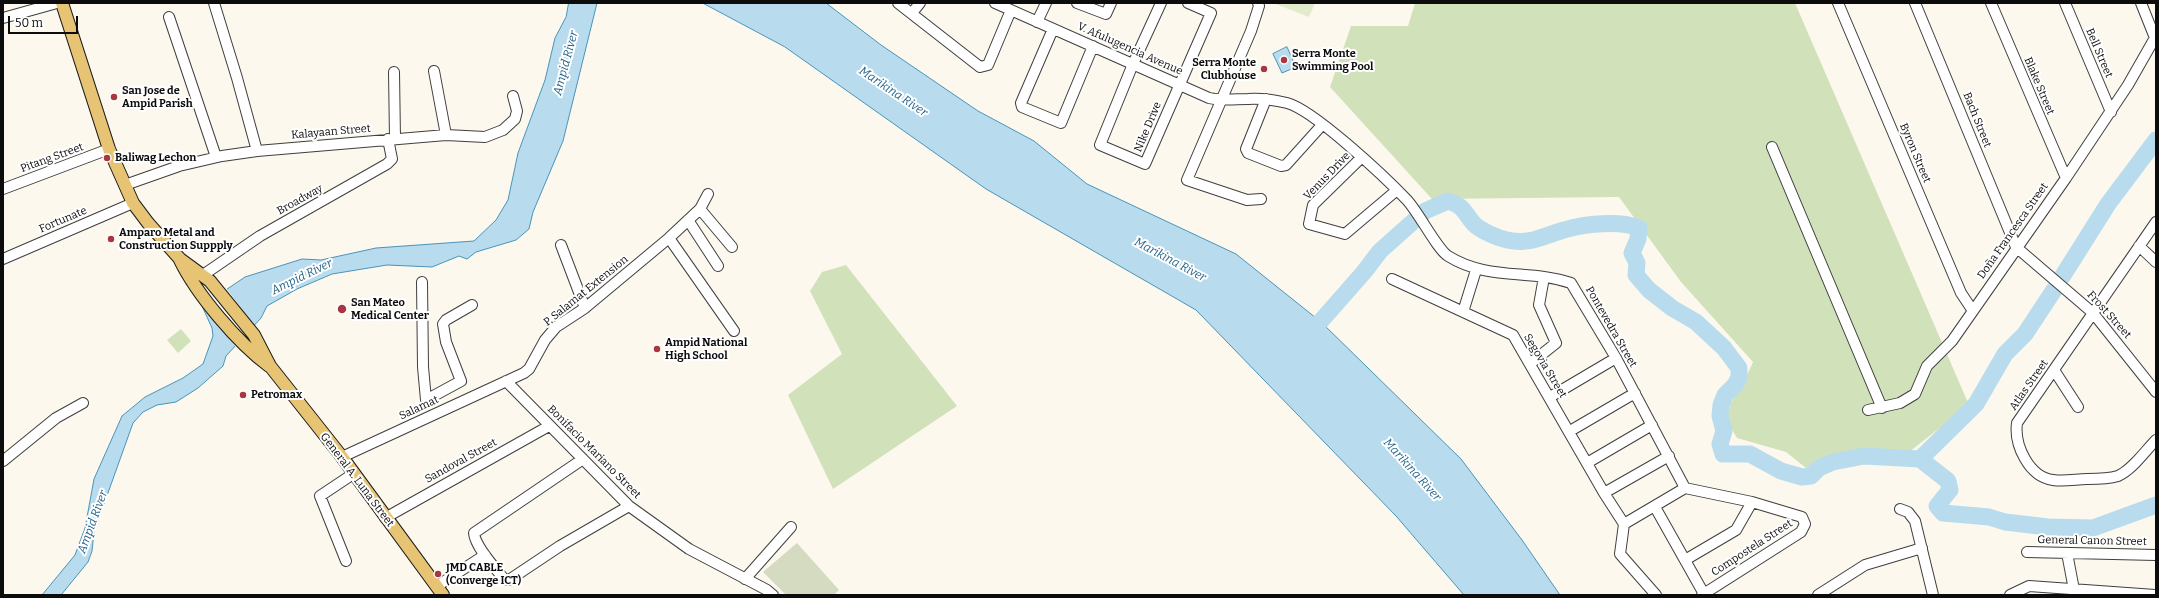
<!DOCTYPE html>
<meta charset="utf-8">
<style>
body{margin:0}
#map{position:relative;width:2159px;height:598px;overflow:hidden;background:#fcf8ed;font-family:Bitter,serif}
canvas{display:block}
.frame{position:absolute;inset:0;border:4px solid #0c0c0c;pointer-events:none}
.scale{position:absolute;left:8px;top:16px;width:70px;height:18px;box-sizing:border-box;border:2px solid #0c0c0c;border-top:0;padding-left:5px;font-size:12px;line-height:14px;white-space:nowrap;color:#0c0c0c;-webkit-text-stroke:3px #fff;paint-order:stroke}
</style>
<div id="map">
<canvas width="2159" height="598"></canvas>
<div class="frame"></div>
<div class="scale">50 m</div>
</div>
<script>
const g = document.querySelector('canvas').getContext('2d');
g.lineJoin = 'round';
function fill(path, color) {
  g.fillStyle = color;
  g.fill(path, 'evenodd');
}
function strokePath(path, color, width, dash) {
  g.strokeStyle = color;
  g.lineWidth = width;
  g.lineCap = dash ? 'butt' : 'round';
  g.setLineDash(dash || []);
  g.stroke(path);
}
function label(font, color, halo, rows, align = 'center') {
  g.font = font + ' Bitter,serif';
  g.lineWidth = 4;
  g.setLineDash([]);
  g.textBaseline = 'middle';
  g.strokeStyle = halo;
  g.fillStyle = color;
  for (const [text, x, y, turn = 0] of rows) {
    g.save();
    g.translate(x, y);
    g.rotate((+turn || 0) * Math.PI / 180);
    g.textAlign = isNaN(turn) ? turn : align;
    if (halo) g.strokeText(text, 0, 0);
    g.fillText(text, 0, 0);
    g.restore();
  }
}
fill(new Path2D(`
 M 1415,3 L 1795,3 L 1969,405 L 1904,456 L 1892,462 L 1806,468 L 1786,452 L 1737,438 L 1727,421 L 1730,404 L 1743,384 L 1753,362 L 1681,282 L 1619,197 L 1432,199 L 1330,87 L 1351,26 L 1408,26 Z
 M 846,265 L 957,406 L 833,489 L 788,395 L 842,354 L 810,291 L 822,272 Z
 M 181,329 L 191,341 L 178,353 L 167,340 Z`), '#d1e2bb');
fill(new Path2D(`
 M 797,543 L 839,590 L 834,595 L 786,595 L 763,572 Z`), '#d4dbc1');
fill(new Path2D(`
 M 1273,3 L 1315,3 L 1309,17 Z`), '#e2ebcb');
const water = new Path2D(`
 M 569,3 L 597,3 L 563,141 L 533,212 L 529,229 L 516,240 L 476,252 L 467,259 L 459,256 L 432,267 L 387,265 L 332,274 L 297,289 L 267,306 L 261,318 L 226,356 L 223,366 L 198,388 L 176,402 L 157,405 L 143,412 L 133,423 L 94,532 L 92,551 L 88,562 L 61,595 L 42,595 L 75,555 L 85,528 L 94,479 L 122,416 L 145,397 L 183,378 L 203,364 L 213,336 L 212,328 L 202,306 L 245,277 L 302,259 L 321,260 L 376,248 L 474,241 L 496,220 L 508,200 L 518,153 L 545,80 L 555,38 L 566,17 Z
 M 703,3 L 826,3 L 881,45 L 978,111 L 1034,141 L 1087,184 L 1236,254 L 1321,322 L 1461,459 L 1522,540 L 1560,595 L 1464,595 L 1396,516 L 1196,310 L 986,189 L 785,47 Z
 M 1287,47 L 1296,67 L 1282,73 L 1273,54 Z`);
fill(water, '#b8dced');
strokePath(water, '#4993ba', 1);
fill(new Path2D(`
 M 226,288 L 255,326 L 236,347 L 202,304 Z`), '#fcf8ed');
strokePath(new Path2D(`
 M 2062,277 L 2108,204 L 2156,140
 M 1306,338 L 1364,272 L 1380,251 L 1425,211 L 1448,201 C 1466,207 1463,212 1474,224 C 1481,231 1498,238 1507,240 C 1532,245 1542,236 1564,230 C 1583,224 1620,220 1639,228 L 1638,239 L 1632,253 L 1637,263 L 1636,275 L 1649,290 L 1672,308 L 1696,322 L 1724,348 L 1739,368 L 1739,377 L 1735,385 L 1725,395 L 1721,405 L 1720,416 L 1724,431 L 1720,444 L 1723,454 L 1750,454 L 1781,471 L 1802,477 L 1811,476 L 1819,468 L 1833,462 L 1864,456 L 1920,459 L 1948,481 L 1950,490 L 1937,506 L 1943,513 L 1989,517 L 2005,522 L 2048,527 L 2093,528 L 2156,505
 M 1920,459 L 1976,404 L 2005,354 L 2025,334 L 2054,290`), '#b8dced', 17);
const minor = new Path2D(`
 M 214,3 L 237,78 L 257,151
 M 898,3 L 980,67 L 988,65 L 1011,10
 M 995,3 L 1209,98 C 1223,101 1235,99 1248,99 C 1262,98 1274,100 1287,103 C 1314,110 1386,178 1407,200 C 1419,213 1437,249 1448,256 C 1488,281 1530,269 1571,283 L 1616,358 L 1685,488
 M 1077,3 L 1106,14 L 1111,3
 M 1161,3 L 1133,64 L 1100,145 L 1145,164 L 1211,13 L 1188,3
 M 1258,3 L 1259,6 L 1251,31 L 1187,180 L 1247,200 L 1261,199
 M 1838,3 L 1961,293 L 1973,311
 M 1915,3 L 2016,247 L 2093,313 L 2156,392
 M 1991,3 L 2066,178
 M 2065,3 L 2111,112
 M 2141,3 L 2155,38
 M 912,13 L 920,3
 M 169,17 L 216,157
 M 3,18 L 57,3
 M 1037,22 L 1046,3
 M 1053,29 L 1021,103 L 1022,107 L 1061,123 L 1093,46
 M 434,71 L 446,135
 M 394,72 L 395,139
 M 1266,99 L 1246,149 L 1248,153 L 1281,166 L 1286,165 L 1322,125
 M 1772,147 L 1882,408
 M 1361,158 L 1313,205 L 1309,224 L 1345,234 L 1397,190
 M 125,185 L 179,166 L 222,156 L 257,151 L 446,135 L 485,137 L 503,130 L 515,119 L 517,111 L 513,96
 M 3,189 L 109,149
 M 700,209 L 732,247
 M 688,220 L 718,266
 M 2156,222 L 2017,423 C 2014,445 2029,477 2053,480 C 2064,482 2077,479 2087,479 C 2097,479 2108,479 2118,476 C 2133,469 2145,451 2156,440
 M 669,238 L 734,331
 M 561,245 L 585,308
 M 2139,246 L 2156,262
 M 3,259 L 133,203
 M 203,275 L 260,236 L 387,164 L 392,159 L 388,139
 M 1392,279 L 1513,335 L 1604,493 L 1624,524
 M 422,282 L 423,367 L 426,400 L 461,381 L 446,342 L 443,324 L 446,320 L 472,305
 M 1463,312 L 1476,270
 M 1531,363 L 1556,343 L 1539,305 L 1544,277
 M 2054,370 L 2078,407
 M 506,381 L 629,506 L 689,549 L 767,590 L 773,595
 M 1550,397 L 1616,358
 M 1868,410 L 1900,403 L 1915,394 L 1927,366 L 1952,341 L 2066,178 L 2128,85 L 2156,36
 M 1570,431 L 1635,393
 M 342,457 L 524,373 L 529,369 L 545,340 L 556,327 L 585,308 L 669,238 L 700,209 L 708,194
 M 583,459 L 474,533 C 475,547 496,569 505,580 L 509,580 L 560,546 L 629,506
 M 3,461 L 56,418 L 83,403
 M 1587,463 L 1652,425
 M 1685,488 L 1752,502 L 1802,517 L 1805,524 L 1801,532 L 1702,595
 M 1604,493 L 1669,456
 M 1655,507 L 1704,594
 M 1900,509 L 1908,512 L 1915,521 L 1933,595
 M 385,518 L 549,426
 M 1624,524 L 1620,554 L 1656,595
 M 1624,524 L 1685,488
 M 2027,552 L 2156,555
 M 2067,553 L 2075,595
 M 1685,560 L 1736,530 L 1752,502
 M 346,561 L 320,496 L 353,474
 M 745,579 L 791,527
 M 437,586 L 485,555
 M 1818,595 L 1865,565 L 1922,548
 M 2010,595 L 2029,586 L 2155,595`);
const major = new Path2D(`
 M 62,3 L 109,149 L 133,203 L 148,223 L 180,259 L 210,281 L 254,335 L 270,366 L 342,457 L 443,595
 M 180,260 C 197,295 238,343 269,366`);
strokePath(minor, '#3f3f3f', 12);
strokePath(major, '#1d1d1d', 14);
strokePath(minor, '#fff', 10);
strokePath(major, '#e6c473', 12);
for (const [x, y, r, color] of [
 [1284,60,4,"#a83742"],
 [1264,69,4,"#a83742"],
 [114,97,4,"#a83742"],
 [107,158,4,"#a83742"],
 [111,239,4,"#a83742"],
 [342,309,5,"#a83742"],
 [657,349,4,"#a83742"],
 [243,395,4,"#a83742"],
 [438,574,4,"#a83742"]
]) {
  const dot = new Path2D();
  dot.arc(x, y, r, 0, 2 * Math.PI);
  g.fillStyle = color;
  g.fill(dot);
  strokePath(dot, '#fff', 1.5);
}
label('11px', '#0c0c0c', '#fff', [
 ["V. Afulugencia Avenue",1130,49,24],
 ["Bell Street",2099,53,67],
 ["Blake Street",2039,86,67],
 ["Bach Street",1977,120,68],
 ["Nike Drive",1148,127,-67],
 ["Kalayaan Street",331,132,-5],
 ["Byron Street",1915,153,67],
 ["Pitang Street",52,158,-20],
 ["Venus Drive",1327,176,-46],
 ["Broadway",300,200,-29],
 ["Fortunate",63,220,-23],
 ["Doña Francesca Street",2013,231,-55],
 ["P. Salamat Extension",586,291,-39],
 ["Frost Street",2109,315,48],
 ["Pontevedra Street",1611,327,60],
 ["Segovia Street",1545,366,59],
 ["Atlas Street",2029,385,-55],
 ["Salamat",419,408,-25],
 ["Bonifacio Mariano Street",594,452,45],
 ["Sandoval Street",461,461,-29],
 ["General A. Luna Street",357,480,53],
 ["General Canon Street",2092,541,1],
 ["Compostela Street",1752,548,-33]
]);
label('bold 11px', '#0c0c0c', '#fff', [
 ["Serra Monte",1292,54],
 ["Swimming Pool",1292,67],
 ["Serra Monte",1256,63,"right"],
 ["Clubhouse",1256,76,"right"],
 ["San Jose de",122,91],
 ["Ampid Parish",122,104],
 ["Baliwag Lechon",115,158],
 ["Amparo Metal and",119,233],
 ["Construction Suppply",119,246],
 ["San Mateo",351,303],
 ["Medical Center",351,316],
 ["Ampid National",665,343],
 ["High School",665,356],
 ["Petromax",251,395],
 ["JMD CABLE",446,568],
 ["(Converge ICT)",446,581]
], 'left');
label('italic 12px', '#26658c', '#fff', [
 ["Ampid River",566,63,-75],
 ["Marikina River",893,92,34],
 ["Marikina River",1170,260,28],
 ["Ampid River",302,277,-26],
 ["Marikina River",1412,470,48],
 ["Ampid River",93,522,-70]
]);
</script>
